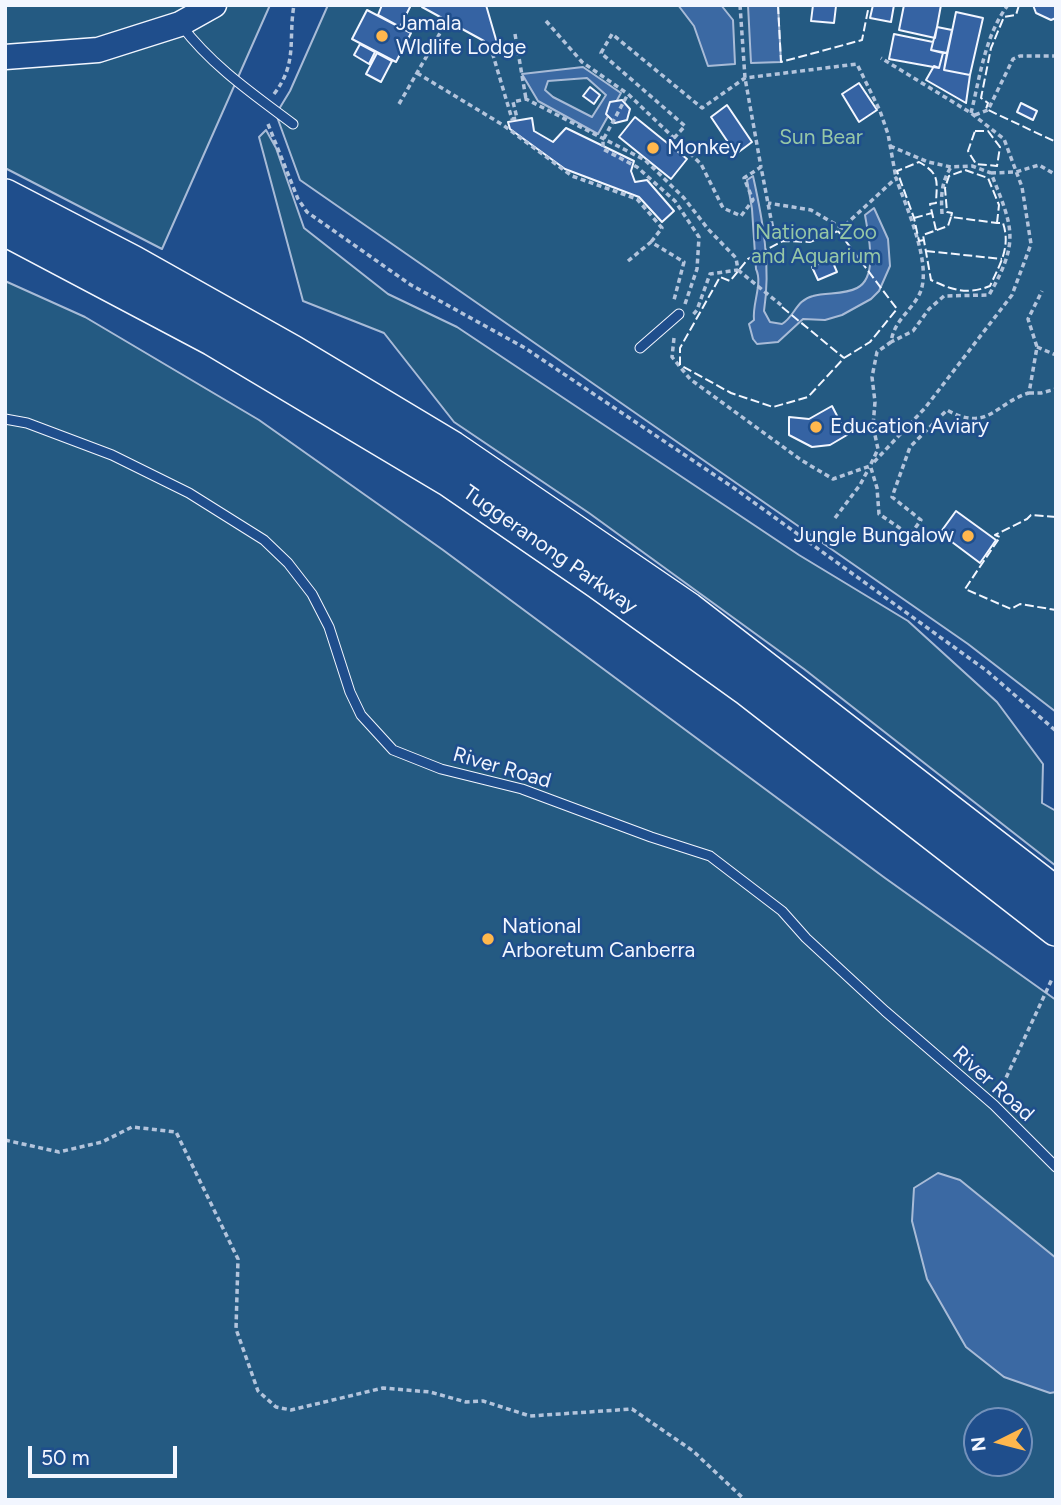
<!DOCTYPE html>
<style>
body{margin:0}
#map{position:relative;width:1061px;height:1505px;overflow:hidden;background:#1f4e8c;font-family:Figtree,sans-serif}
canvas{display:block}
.frame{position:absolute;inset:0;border:7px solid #f2f6ff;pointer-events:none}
.north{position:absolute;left:963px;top:1407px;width:70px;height:70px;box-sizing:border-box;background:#1f4e8c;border:2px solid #7391ba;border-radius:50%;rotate:264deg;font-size:19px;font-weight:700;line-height:28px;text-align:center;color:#f2f6ff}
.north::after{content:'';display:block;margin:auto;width:24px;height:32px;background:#ffb74d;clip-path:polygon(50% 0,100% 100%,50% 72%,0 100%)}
.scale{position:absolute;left:28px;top:1446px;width:149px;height:32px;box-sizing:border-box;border:4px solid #f2f6ff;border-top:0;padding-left:9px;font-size:21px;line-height:24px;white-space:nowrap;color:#f2f6ff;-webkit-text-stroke:5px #1f4e8c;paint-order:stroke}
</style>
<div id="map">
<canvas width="1061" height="1505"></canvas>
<div class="frame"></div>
<div class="north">N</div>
<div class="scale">50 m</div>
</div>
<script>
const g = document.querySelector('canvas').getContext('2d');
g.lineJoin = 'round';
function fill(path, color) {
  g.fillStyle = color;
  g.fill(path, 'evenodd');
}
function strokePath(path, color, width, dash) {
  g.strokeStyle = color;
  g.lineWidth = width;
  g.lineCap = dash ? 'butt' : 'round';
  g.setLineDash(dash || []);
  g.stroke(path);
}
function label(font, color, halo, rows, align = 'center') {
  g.font = font + ' Figtree,sans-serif';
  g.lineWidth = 5;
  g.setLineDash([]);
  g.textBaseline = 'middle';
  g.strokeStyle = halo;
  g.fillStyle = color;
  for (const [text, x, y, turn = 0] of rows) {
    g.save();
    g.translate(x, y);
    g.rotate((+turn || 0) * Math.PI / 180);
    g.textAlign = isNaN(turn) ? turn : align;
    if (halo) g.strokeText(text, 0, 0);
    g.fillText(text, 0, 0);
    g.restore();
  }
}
const green = new Path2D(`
 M 5,5 L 270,5 L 162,249 L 5,168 Z
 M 328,5 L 1056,5 L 1056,712 L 968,644 L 300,180 L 276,114 L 290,91 Z
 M 266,130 L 276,148 L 304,228 L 388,294 L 457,327 L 799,555 L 908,621 L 997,702 L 1043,764 L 1042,803 L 1056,811 L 1056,866 L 804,669 L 589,513 L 454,422 L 384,333 L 303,301 L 259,137 Z
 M 5,281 L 85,317 L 259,420 L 443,550 L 885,878 L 1056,1000 L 1056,1500 L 5,1500 ZM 977,1421 L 1019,1421 L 1019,1463 L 977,1463 Z`);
fill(green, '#245a82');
strokePath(green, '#a8bbd7', 2);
const water = new Path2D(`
 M 678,5 L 721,5 L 733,20 L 735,64 L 708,66 L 694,26 Z
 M 748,5 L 778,5 L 781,62 L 751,63 Z
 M 583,67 L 621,93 L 598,134 L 538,101 L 522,74 ZM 587,78 L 606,95 L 592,117 L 553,97 L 545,90 L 548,81 Z
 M 753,176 C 763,221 771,266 764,311 L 770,322 L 782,324 C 795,316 796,300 813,296 C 827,292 844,295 857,288 C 879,277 868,234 865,215 L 874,208 L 888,239 L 890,266 L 879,291 L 871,299 L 842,315 L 825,320 L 803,319 L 778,342 L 757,344 L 753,339 L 749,324 L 754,320 C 752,303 763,284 756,269 L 752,209 L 747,180 Z
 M 938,1173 L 960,1180 L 1056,1258 L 1056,1392 L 1050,1393 L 1004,1377 L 966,1347 L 927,1279 L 912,1221 L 914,1188 Z`);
fill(water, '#3b69a3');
strokePath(water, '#a8bbd7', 2);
const building = new Path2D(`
 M 382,5 L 411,5 L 400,27 L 378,15 Z
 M 423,5 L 486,5 L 497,43 L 485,46 L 484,41 L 422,7 Z
 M 813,5 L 836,6 L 834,23 L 811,21 Z
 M 873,5 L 894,5 L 891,22 L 870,18 Z
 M 904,5 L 941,5 L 935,38 L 899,30 Z
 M 1033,5 L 1056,5 L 1056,18 L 1051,20 L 1036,13 Z
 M 367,10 L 411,33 L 396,62 L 352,39 Z
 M 956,12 L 983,18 L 970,75 L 944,70 Z
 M 937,27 L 952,30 L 947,53 L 931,50 Z
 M 894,34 L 933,42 L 931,50 L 943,53 L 939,68 L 889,59 Z
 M 360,44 L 375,52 L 369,64 L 354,55 Z
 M 377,53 L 392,61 L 381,82 L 366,74 Z
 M 943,53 L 947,53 L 944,70 L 970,75 L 966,103 L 926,80 L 934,66 L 939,68 Z
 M 859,83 L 877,110 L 859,122 L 842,94 Z
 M 590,87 L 600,95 L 594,104 L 583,96 Z
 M 622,100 L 630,109 L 627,120 L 615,123 L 606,114 L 610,102 Z
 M 1021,103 L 1037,111 L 1033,120 L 1017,112 Z
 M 727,105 L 752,142 L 736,154 L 711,117 Z
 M 635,117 L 687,159 L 671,179 L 619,137 Z
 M 532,118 L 534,131 L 553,142 L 566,128 L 634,161 L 631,171 L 635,182 L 647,180 L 674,211 L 662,222 L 639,197 L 565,169 L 510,129 L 508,122 Z
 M 831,258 L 837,272 L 818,280 L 812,267 Z
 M 832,406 L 847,435 L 830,445 L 812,447 L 789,435 L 789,417 L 809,419 Z
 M 956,511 L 996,540 L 980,563 L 940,533 Z`);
fill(building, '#3563a3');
strokePath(building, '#f2f6ff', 2);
const lane = new Path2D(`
 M 181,25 C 212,66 253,94 293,124
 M 640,348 L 679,314
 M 5,419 L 27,423 L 112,455 L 189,493 L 264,540 L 288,563 L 312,594 L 329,627 L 350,692 L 361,715 L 393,750 L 441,769 L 522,789 L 651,837 L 710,856 L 782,911 L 806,938 L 885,1011 L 994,1105 L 1056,1167`);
const secondary = new Path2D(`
 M 5,57 L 98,50 L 180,24 L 214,5`);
const highway = new Path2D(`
 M 5,196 L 132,262 L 292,352 L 452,448 L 688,609 L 1056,894
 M 5,229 L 213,339 L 448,479 L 598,582 L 746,688 L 1056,929`);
strokePath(lane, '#f2f6ff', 11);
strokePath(secondary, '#f2f6ff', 27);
strokePath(highway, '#f2f6ff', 36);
strokePath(new Path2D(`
 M 740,5 L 745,78 L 761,167
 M 546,21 L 582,62 L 628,94
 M 515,34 L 526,99
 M 490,45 L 512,119 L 517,118 L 513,102 L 526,99 L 645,160 L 684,198 L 708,229 L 736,258 L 738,270 L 710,274 L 697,310 L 692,316
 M 417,73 L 503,125 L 572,176 L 637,199 L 662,228 L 651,242
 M 274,94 C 298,63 288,40 294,5
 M 399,104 L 447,21
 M 971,113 C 980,77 985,35 1008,5
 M 975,115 L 988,110 L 1013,59 L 1020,56 L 1056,56
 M 268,124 L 298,199 L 307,212 L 411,285 L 525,348 L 734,488 L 987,671 L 1056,731
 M 674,138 L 685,126 L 601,53 L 612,34 L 702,108 L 745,78 L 857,64 L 880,111 L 888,134 L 896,178
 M 890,146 L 928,162 L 951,167 L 972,166 L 991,173 C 1013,228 1020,241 989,295 L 944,296 L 929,309 L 913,331 L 891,342
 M 991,173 L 1016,172 L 1039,165 L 1056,175
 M 942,214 C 941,196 941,183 951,167
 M 628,261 L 651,242 L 684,262 L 674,300
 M 738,270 L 781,305
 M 685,304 L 697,269 L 699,237 L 675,201 L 637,167 L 603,149 L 603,140 L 628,94 L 701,164 L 723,208 L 741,216 L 753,200 L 744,178 L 761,167 L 775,240
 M 674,338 L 672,357 L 690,379 L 801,460 L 833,479 L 870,466 L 878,449 L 873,426 L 875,402 L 872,377 L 877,352 L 891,342 C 894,321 910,312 919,295 C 934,267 906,207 896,178 L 842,228 L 811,210 L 768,203
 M 1037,347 L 1056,355
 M 1029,393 L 1041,393 L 1056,389
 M 874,462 L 925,408 L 1012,295 L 1031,244 L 1022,187 L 1004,139 L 971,113 L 881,58
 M 871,468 L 877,488 L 879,514 L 910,535 L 921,520 L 892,497 L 910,447 L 947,410 C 988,433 995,403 1029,393 L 1037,347 L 1028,319 L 1042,291
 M 835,518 L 860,485 L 869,468
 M 999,1093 L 1052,979
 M 5,1140 L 59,1152 L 102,1142 L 132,1127 L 176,1132 L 238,1259 L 236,1329 L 258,1391 L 276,1407 L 291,1410 L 383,1388 L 430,1392 L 466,1402 L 483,1401 L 530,1416 L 632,1409 L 693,1451 L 745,1500
 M 1055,1500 L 1056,1499`), '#b3c4dc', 3.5, [5, 3.5]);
strokePath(lane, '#1f4e8c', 9);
strokePath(secondary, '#1f4e8c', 24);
strokePath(highway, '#1f4e8c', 33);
strokePath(new Path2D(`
 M 778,5 L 781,62 L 862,40 L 869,5
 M 1019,5 L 1016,15 L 1004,17 L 991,48 L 981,98 L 988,103 L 986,109 L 1056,142
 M 975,131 L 988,131 L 1000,147 L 997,166 L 976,164 L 968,151 Z
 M 951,217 L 948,226 L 923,235 L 931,280 C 952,290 967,295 990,286 C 1000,264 1011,247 1003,223 L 997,223 L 951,217 L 952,213 L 947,212 L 945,188 L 949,176 L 965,170 L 988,178 L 999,205 L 997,223
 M 914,218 L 932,213
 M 838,231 L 897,309 L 870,342 L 844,358 L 808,397 L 773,407 L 731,393 L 680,365 L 680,348 L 720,277 L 730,281 L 748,259 L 783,241 L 810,242 Z
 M 924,240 L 919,241 L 914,218 L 897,171 L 919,162 C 940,174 937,180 936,203 L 930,204 L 936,230
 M 926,251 L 1002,259
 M 782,307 L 844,358
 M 1056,517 L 1031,515 L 1027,519 L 995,535 L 1000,537 L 965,589 L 1011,609 L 1020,604 L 1056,610`), '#f2f6ff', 2, [9, 3.5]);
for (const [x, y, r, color] of [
 [382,36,7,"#ffb74d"],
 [653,148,7,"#ffb74d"],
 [816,427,7,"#ffb74d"],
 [968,536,7,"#ffb74d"],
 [488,939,7,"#ffb74d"]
]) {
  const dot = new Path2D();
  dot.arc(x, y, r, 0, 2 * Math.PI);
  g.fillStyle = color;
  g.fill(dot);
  strokePath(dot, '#1f4e8c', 2.5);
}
label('21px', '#f2f6ff', '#1f4e8c', [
 ["Jamala",396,24],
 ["Wldlife Lodge",396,48],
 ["Monkey",667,148],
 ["Education Aviary",830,427],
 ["Jungle Bungalow",954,536,"right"],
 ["National",502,927],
 ["Arboretum Canberra",502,951]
], 'left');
label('21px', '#97c8a6', '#1f4e8c', [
 ["Sun Bear",821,138],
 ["National Zoo",816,233],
 ["and Aquarium",816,257]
]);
label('21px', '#f2f6ff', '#1f4e8c', [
 ["Tuggeranong Parkway",550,550,35],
 ["River Road",502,768,16],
 ["River Road",993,1084,42]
]);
</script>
